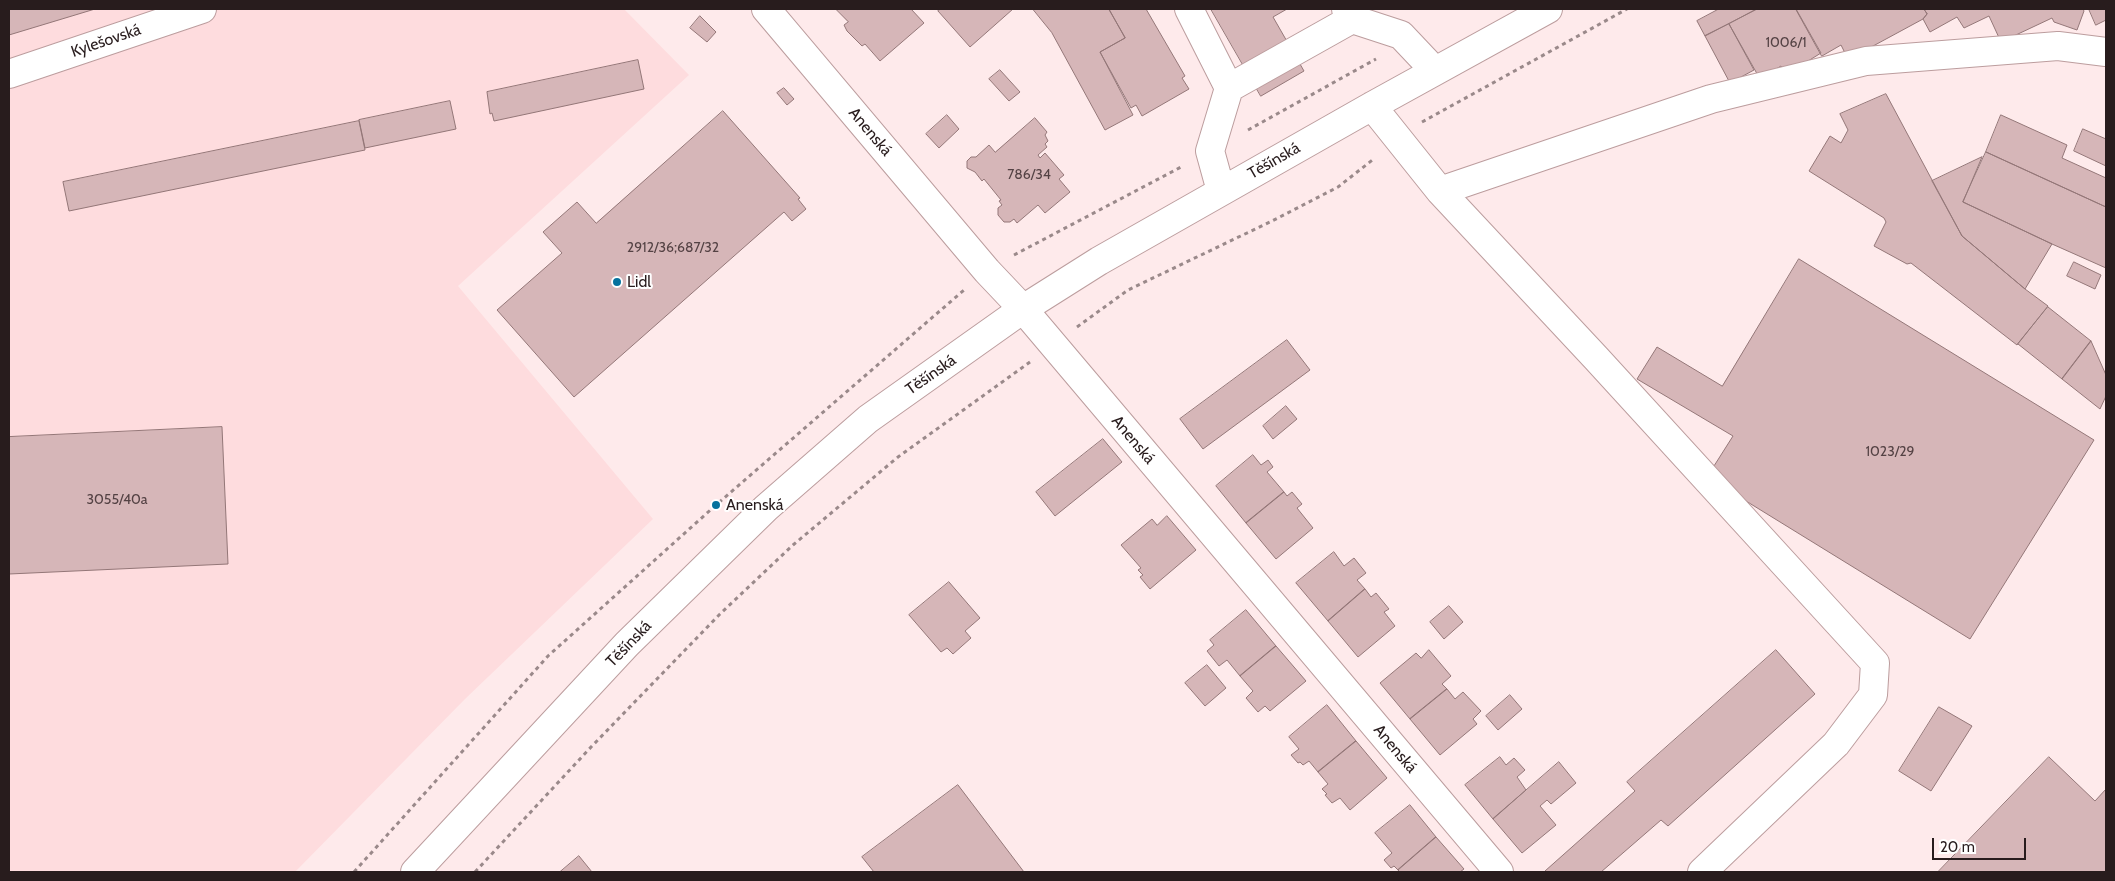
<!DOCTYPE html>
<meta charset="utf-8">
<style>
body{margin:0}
#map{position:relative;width:2115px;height:881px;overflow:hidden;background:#feeaeb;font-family:Cabin,sans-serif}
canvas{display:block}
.frame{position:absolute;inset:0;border:10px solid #281c1d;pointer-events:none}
.scale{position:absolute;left:1932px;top:838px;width:94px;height:22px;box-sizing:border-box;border:2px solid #281c1d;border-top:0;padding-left:6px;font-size:15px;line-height:18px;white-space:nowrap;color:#281c1d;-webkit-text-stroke:4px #fff;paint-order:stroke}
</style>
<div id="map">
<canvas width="2115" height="881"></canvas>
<div class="frame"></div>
<div class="scale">20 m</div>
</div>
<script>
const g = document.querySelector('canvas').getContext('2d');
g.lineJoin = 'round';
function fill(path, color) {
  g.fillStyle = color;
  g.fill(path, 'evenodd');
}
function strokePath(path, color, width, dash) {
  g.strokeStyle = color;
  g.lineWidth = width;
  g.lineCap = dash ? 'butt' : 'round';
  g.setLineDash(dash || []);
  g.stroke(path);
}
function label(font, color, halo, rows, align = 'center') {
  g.font = font + ' Cabin,sans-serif';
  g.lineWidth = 4;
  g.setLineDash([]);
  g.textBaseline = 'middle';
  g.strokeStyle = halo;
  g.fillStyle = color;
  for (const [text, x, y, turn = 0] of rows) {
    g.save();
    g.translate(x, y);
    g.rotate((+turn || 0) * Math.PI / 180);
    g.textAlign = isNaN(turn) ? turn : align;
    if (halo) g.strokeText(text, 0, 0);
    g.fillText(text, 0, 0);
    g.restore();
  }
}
fill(new Path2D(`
 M 9,9 L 624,9 L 689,75 L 458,286 L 653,519 L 465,699 L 295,872 L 9,872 Z`), '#fedcde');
const building = new Path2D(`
 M 9,9 L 95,9 L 9,35 Z
 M 836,9 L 911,9 L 924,23 L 880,61 L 865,44 L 862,46 L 847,31 L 844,25 L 848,22 Z
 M 941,9 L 1013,9 L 970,47 L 938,11 Z
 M 1033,9 L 1109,9 L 1125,38 L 1100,52 L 1133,115 L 1105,130 L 1052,33 Z
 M 1109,9 L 1146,9 L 1185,76 L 1182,78 L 1189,89 L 1142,116 L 1136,105 L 1131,108 L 1100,52 L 1125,38 Z
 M 1211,9 L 1287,9 L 1273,17 L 1304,71 L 1261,96 Z
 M 1719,9 L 1757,9 L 1705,36 L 1697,21 Z
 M 1757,9 L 1796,9 L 1821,53 L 1787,74 L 1781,66 L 1760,79 L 1729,24 Z
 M 1796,9 L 1924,9 L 1927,14 L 1923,19 L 1862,52 L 1846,55 L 1841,45 L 1822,56 Z
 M 1924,9 L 2083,9 L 2084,11 L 2077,30 L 2054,22 L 2052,18 L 2001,42 L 1989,16 L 1964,28 L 1957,17 L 1930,32 L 1923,19 L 1927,14 Z
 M 2089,9 L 2106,9 L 2106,20 L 2096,25 Z
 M 700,16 L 716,32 L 707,42 L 690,28 Z
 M 1729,24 L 1754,70 L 1730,83 L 1705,36 Z
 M 638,60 L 644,89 L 494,121 L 492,113 L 490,114 L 487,92 Z
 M 1000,70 L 1020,92 L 1009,101 L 989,79 Z
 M 784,88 L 794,99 L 787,105 L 777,93 Z
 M 1886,94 L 1962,236 L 2025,289 L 2048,306 L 2017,345 L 1911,263 L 1907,264 L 1874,246 L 1886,222 L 1884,218 L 1809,171 L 1830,136 L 1841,143 L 1848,130 L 1840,114 Z
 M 450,101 L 456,129 L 365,148 L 359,120 Z
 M 723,111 L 800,198 L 798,199 L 806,209 L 792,221 L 784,212 L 574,397 L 497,310 L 562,253 L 543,232 L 577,202 L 596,223 Z
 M 947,115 L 959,129 L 939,148 L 926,134 Z
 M 2001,115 L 2067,145 L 2062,158 L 2106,178 L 2106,207 L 1986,152 Z
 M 1035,118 L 1047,132 L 1045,135 L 1048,141 L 1045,144 L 1047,147 L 1038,155 L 1040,158 L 1045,153 L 1064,175 L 1059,179 L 1070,192 L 1045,213 L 1038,205 L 1017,223 L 1014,219 L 1010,222 L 1004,222 L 998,215 L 998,208 L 1002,205 L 999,201 L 1001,200 L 984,179 L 982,181 L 975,172 L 967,168 L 967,161 L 971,157 L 976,157 L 989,145 L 995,152 Z
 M 359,121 L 365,150 L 69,211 L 63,182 Z
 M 2083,129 L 2106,139 L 2106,166 L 2074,151 Z
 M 1986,152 L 2106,207 L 2106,268 L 2052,244 L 1963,202 Z
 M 1982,157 L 1963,202 L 2052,244 L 2025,289 L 1962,236 L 1932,181 Z
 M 1799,259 L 2094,440 L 1970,639 L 1707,477 L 1733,436 L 1637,379 L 1657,347 L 1722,386 Z
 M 2074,262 L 2101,275 L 2095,289 L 2067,276 Z
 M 2048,307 L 2091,341 L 2062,379 L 2018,344 Z
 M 1287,340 L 1310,370 L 1203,449 L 1180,419 Z
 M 2091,341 L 2106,375 L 2106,396 L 2100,409 L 2062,379 Z
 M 1286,406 L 1297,419 L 1273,439 L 1263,426 Z
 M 222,427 L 228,564 L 9,574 L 9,437 Z
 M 1103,439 L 1122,462 L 1055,516 L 1036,492 Z
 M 1253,455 L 1261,465 L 1268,460 L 1273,467 L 1267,472 L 1284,492 L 1246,523 L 1216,486 Z
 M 1284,492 L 1287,496 L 1292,492 L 1302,504 L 1297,508 L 1313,528 L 1276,559 L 1246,523 Z
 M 1167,516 L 1196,550 L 1150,589 L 1140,577 L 1143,575 L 1138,570 L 1141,568 L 1121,545 L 1152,519 L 1157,525 Z
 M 1334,552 L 1344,566 L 1354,558 L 1366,573 L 1357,580 L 1365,589 L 1328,621 L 1296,583 Z
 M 949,582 L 980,618 L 965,631 L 971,638 L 953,654 L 947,648 L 941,652 L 909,615 Z
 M 1365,589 L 1371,597 L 1376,593 L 1389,609 L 1384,612 L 1395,626 L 1358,657 L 1328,621 Z
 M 1449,606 L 1463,622 L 1444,639 L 1430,622 Z
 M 1246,610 L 1276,646 L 1240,676 L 1227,660 L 1219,666 L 1207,651 L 1214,645 L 1210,640 Z
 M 1276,646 L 1306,681 L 1270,711 L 1265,706 L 1258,712 L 1246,698 L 1253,691 L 1240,676 Z
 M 1429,650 L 1451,676 L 1442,684 L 1447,689 L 1410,719 L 1380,683 L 1416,653 L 1421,658 Z
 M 1776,650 L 1815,694 L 1668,826 L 1661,820 L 1601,872 L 1546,872 L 1545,871 L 1635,791 L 1627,782 Z
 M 1207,665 L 1226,688 L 1205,706 L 1185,683 Z
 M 1447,689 L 1455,699 L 1463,692 L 1481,711 L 1473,719 L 1477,724 L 1440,755 L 1410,719 Z
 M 1510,695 L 1522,709 L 1498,730 L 1486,716 Z
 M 1327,705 L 1356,741 L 1318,772 L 1309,761 L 1303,765 L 1300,762 L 1298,763 L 1291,755 L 1299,749 L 1289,737 Z
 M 1939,707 L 1972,726 L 1931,791 L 1899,771 Z
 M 1356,741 L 1387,778 L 1350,810 L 1340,798 L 1332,803 L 1325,795 L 1327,794 L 1322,789 L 1328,784 L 1318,772 Z
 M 1500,757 L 1506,765 L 1514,758 L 1525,770 L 1517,777 L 1526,790 L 1493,819 L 1465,785 Z
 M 2049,757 L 2095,801 L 2106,789 L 2106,872 L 1938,872 Z
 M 1559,762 L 1576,783 L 1551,804 L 1547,800 L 1540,806 L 1556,825 L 1522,853 L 1493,819 Z
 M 958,785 L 1024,872 L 874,872 L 862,857 Z
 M 1410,805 L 1436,837 L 1398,870 L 1394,866 L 1391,868 L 1384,860 L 1392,853 L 1375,833 Z
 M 1436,837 L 1464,869 L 1460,872 L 1400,872 L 1398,870 Z
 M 579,856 L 592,872 L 560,872 Z`);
fill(building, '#d6b6b8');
strokePath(building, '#947778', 1);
const minor = new Path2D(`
 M 766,9 L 987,271 L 1023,309 L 1499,872
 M 1189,9 L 1229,88 L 1210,151 L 1221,191
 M 1346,9 L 1352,19 L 1401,35 L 1435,71
 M 9,74 L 202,9
 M 1229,88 L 1352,19
 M 1372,106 L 1440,191 L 1596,358 L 1875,663 L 1873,695 L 1836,744 L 1702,872
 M 1440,191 L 1711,99 L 1866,61 L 2058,46 L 2106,52
 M 415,872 L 627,644 L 766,508 L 868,419 L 1023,309 L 1099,261 L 1372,106 L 1548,9`);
strokePath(minor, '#bc9d9e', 30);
strokePath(new Path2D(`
 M 1422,122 L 1627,9
 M 1248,130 L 1376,59
 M 1014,255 L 1183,166
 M 1077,327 L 1128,290 L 1272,221 L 1338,187 L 1375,158
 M 354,872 L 548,656 L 716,505 L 964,290
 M 475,872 L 592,746 L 720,614 L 793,545 L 898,457 L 1030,362`), '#9a898a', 3, [4, 4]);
strokePath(minor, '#fff', 28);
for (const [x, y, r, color] of [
 [617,282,5,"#06729e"],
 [716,505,5,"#06729e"]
]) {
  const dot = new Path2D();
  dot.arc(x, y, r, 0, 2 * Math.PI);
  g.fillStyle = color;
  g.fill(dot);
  strokePath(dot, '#fff', 2);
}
label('14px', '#544244', null, [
 ["1006/1",1786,43],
 ["786/34",1029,175],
 ["2912/36;687/32",673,248],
 ["1023/29",1890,452],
 ["3055/40a",117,500]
]);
label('16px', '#281c1d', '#fff', [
 ["Kylešovská",106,41,-19],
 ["Anenská",870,132,50],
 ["Těšínská",1274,161,-30],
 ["Těšínská",931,375,-35],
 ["Anenská",1133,440,50],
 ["Těšínská",629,644,-46],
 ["Anenská",1395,749,50]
]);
label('16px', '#281c1d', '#fff', [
 ["Lidl",627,282],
 ["Anenská",726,505]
], 'left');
</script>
